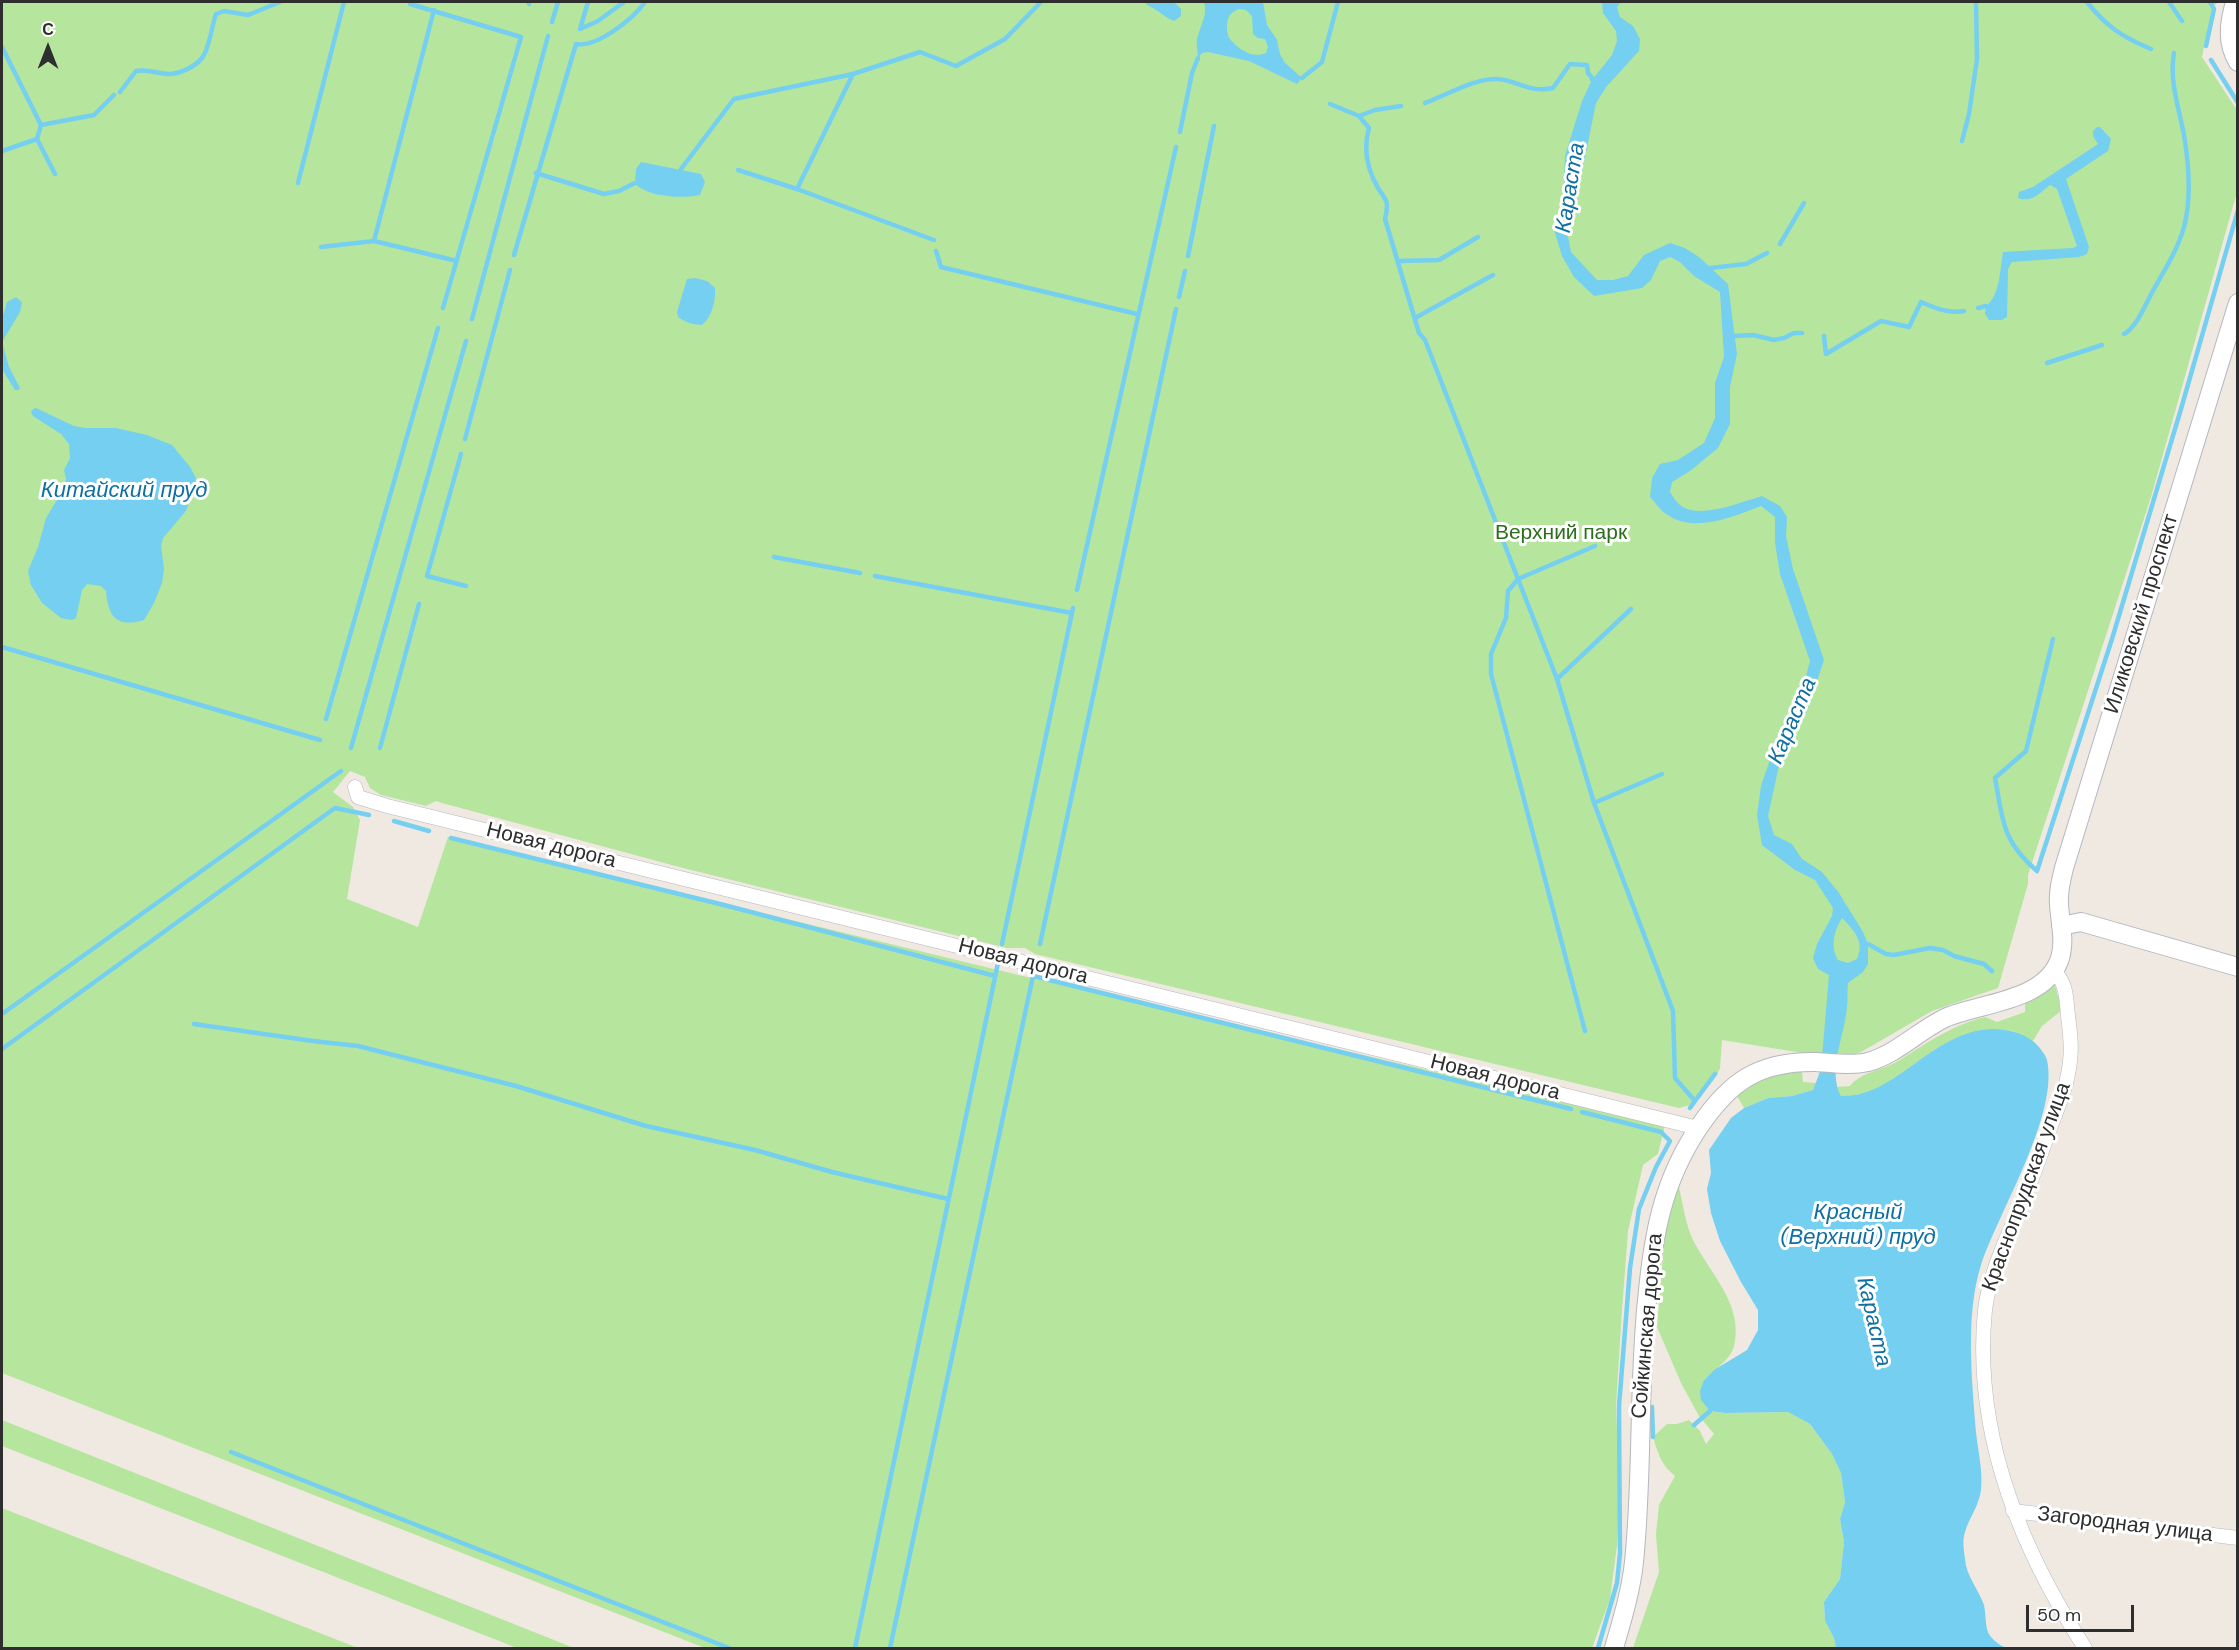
<!DOCTYPE html>
<meta charset="utf-8">
<style>
body{margin:0}
#map{position:relative;width:2239px;height:1650px;overflow:hidden;background:#efe9e1;font-family:"DM Sans",sans-serif}
canvas{display:block}
.frame{position:absolute;inset:0;border:3px solid #2e2e2e;pointer-events:none}
.north{position:absolute;left:18px;top:18px;width:60px;height:60px;-webkit-text-stroke:4px #fff;paint-order:stroke;rotate:0deg;font-size:16px;font-weight:700;line-height:24px;text-align:center;color:#2e2e2e}
.north::after{content:'';display:block;margin:auto;width:21px;height:27px;background:#2e2e2e;clip-path:polygon(50% 0,100% 100%,50% 72%,0 100%)}
.scale{position:absolute;left:2026px;top:1605px;width:108px;height:27px;box-sizing:border-box;border:3px solid #2e2e2e;border-top:0;padding-left:8px;font-size:18px;line-height:21px;white-space:nowrap;color:#2e2e2e;-webkit-text-stroke:4px #fff;paint-order:stroke}
</style>
<div id="map">
<canvas width="2239" height="1650"></canvas>
<div class="frame"></div>
<div class="north">С</div>
<div class="scale">50 m</div>
</div>
<script>
const g = document.querySelector('canvas').getContext('2d');
g.lineJoin = 'round';
function fill(path, color) {
  g.fillStyle = color;
  g.fill(path, 'evenodd');
}
function strokePath(path, color, width, dash) {
  g.strokeStyle = color;
  g.lineWidth = width;
  g.lineCap = dash ? 'butt' : 'round';
  g.setLineDash(dash || []);
  g.stroke(path);
}
function label(font, color, halo, rows, align = 'center') {
  g.font = font + ' "DM Sans",sans-serif';
  g.lineWidth = 6;
  g.setLineDash([]);
  g.textBaseline = 'middle';
  g.strokeStyle = halo;
  g.fillStyle = color;
  for (const [text, x, y, turn = 0] of rows) {
    g.save();
    g.translate(x, y);
    g.rotate((+turn || 0) * Math.PI / 180);
    g.textAlign = isNaN(turn) ? turn : align;
    if (halo) g.strokeText(text, 0, 0);
    g.fillText(text, 0, 0);
    g.restore();
  }
}
fill(new Path2D(`
 M 2,2 L 2218,2 L 2212,8 L 2202,57 L 2237,110 L 2237,192 L 2151,497 L 2028,875 L 2028,884 L 1998,988 L 1932,1011 L 1861,1052 L 1854,1054 L 1803,1053 L 1722,1040 L 1720,1068 L 1717,1075 L 1694,1104 L 1679,1108 L 1035,954 L 1025,948 L 1007,948 L 683,868 L 442,803 L 436,801 L 426,806 L 381,795 L 370,788 L 365,777 L 350,771 L 333,792 L 353,807 L 360,820 L 347,899 L 418,927 L 448,837 L 1027,977 L 1665,1125 L 1658,1154 L 1643,1165 L 1628,1231 L 1622,1310 L 1616,1406 L 1620,1503 L 1617,1545 L 1610,1599 L 1592,1648 L 705,1648 L 2,1373 Z
 M 2053,979 L 2062,1010 L 2042,1026 L 2033,1041 C 2027,1038 2019,1033 2012,1031 C 2008,1030 2003,1030 1999,1030 C 1930,1027 1900,1098 1841,1096 L 1836,1087 L 1850,1086 C 1862,1071 1882,1071 1898,1061 C 1927,1043 1952,1025 1985,1017 L 1997,1022 L 2025,1012 L 2025,1002 Z
 M 1776,1071 L 1802,1072 L 1803,1082 L 1816,1083 L 1813,1090 L 1792,1096 L 1768,1098 L 1744,1108 L 1737,1096 L 1743,1090 Z
 M 1678,1184 C 1683,1202 1685,1225 1694,1242 C 1711,1274 1744,1306 1734,1346 C 1731,1360 1713,1370 1704,1380 L 1710,1411 L 1725,1413 L 1788,1412 L 1810,1424 L 1832,1454 L 1841,1473 L 1845,1502 L 1840,1519 L 1844,1542 L 1840,1579 L 1824,1602 L 1825,1621 L 1834,1638 L 1836,1648 L 1633,1648 L 1659,1572 L 1656,1534 L 1659,1505 L 1675,1476 C 1661,1465 1658,1453 1653,1437 L 1667,1424 L 1677,1424 L 1689,1420 L 1700,1431 L 1706,1444 L 1714,1434 L 1699,1416 L 1681,1383 L 1657,1327 L 1665,1232 Z
 M 2,1420 L 574,1648 L 517,1648 L 2,1446 Z
 M 2,1508 L 358,1648 L 2,1648 Z`), '#b6e59e');
fill(new Path2D(`
 M 1145,2 L 1174,2 L 1181,9 L 1181,16 L 1174,21 C 1164,17 1157,9 1147,5 Z
 M 1204,2 L 1263,2 L 1267,25 L 1277,40 L 1280,54 L 1285,63 L 1302,78 L 1297,84 L 1249,61 L 1208,52 L 1202,53 L 1198,58 C 1198,52 1196,45 1197,39 C 1200,26 1208,15 1204,2 ZM 1239,9 L 1246,10 L 1252,16 L 1253,34 L 1258,38 L 1265,39 L 1268,47 L 1266,53 C 1252,59 1238,49 1229,38 C 1225,26 1226,13 1239,9 Z
 M 1602,2 L 1621,2 L 1617,7 L 1620,17 L 1633,26 L 1640,39 L 1639,51 L 1607,86 L 1596,103 L 1576,202 L 1566,227 L 1571,252 L 1597,280 L 1613,280 L 1628,276 L 1644,255 L 1670,243 L 1685,248 L 1699,257 L 1728,284 L 1737,354 L 1730,387 L 1730,424 L 1718,448 L 1690,471 L 1672,482 L 1670,492 C 1674,499 1679,506 1687,509 C 1707,516 1742,502 1762,496 L 1780,506 L 1787,517 L 1786,536 L 1793,569 L 1824,660 L 1806,714 L 1782,752 L 1768,816 L 1774,835 L 1792,844 L 1802,859 L 1822,872 L 1839,893 L 1863,932 L 1868,944 L 1868,964 L 1863,972 L 1848,983 C 1847,991 1848,999 1847,1007 C 1845,1034 1827,1071 1841,1096 C 1896,1098 1930,1032 1991,1029 C 2006,1029 2022,1032 2034,1042 C 2038,1045 2046,1055 2047,1060 C 2059,1115 1999,1211 1981,1265 C 1965,1315 1972,1380 1976,1432 C 1978,1451 1983,1471 1981,1490 C 1979,1506 1969,1518 1965,1532 C 1962,1540 1964,1551 1965,1559 C 1966,1576 1979,1590 1984,1605 C 1986,1614 1985,1624 1988,1632 C 1990,1638 2002,1648 2008,1648 L 1836,1648 L 1834,1638 L 1825,1621 L 1824,1602 L 1840,1579 L 1844,1542 L 1840,1519 L 1845,1502 L 1841,1473 L 1832,1454 L 1810,1424 L 1788,1412 L 1725,1413 L 1710,1411 L 1701,1400 L 1700,1391 L 1704,1380 L 1714,1370 L 1747,1350 L 1758,1330 L 1758,1310 L 1741,1282 L 1720,1241 L 1711,1213 L 1707,1189 L 1711,1173 L 1709,1150 L 1731,1118 L 1744,1108 L 1768,1098 L 1792,1096 L 1813,1090 L 1821,1069 L 1829,975 L 1818,969 L 1813,958 L 1817,944 L 1832,916 L 1833,908 L 1815,880 L 1795,870 L 1762,845 L 1757,815 L 1761,786 L 1773,751 L 1797,709 L 1810,661 L 1780,574 L 1775,543 L 1775,517 L 1761,506 C 1732,517 1694,534 1666,514 C 1660,510 1655,502 1650,497 L 1652,478 L 1660,464 L 1678,460 L 1704,443 L 1715,418 L 1715,383 L 1724,357 L 1720,292 L 1694,276 L 1680,262 L 1670,257 L 1660,261 L 1651,280 L 1642,288 L 1594,296 L 1574,277 L 1562,256 L 1553,227 L 1563,201 L 1565,156 L 1582,101 L 1592,80 L 1612,55 L 1617,41 L 1616,31 L 1603,13 ZM 1842,918 C 1854,930 1865,942 1857,959 L 1848,963 L 1838,960 C 1830,946 1834,931 1842,918 Z
 M 2097,127 L 2100,127 L 2111,139 L 2108,151 L 2066,179 L 2089,247 L 2087,254 L 2079,257 L 2012,262 L 2008,269 L 2007,317 L 2002,320 L 1989,320 L 1985,314 L 1986,306 C 2000,296 2000,269 2003,252 L 2073,248 L 2077,246 L 2057,189 L 2050,185 C 2039,193 2033,203 2018,198 L 2019,192 L 2033,187 L 2098,144 L 2093,136 L 2093,131 Z
 M 641,162 L 701,174 L 705,182 L 700,195 C 684,199 645,197 635,183 L 636,169 Z
 M 695,278 L 707,281 L 715,288 C 716,300 712,317 702,325 C 693,325 685,322 678,317 L 677,312 L 687,279 Z
 M 16,297 L 22,302 L 20,312 L 2,342 L 9,367 L 20,388 L 19,390 L 15,390 L 2,369 L 2,319 L 7,302 Z
 M 36,408 L 74,426 L 86,428 L 116,428 L 147,435 L 172,445 L 190,467 L 196,478 L 194,489 L 186,511 L 163,538 L 161,546 L 164,569 L 162,583 L 154,603 L 144,620 C 117,628 108,617 106,591 L 101,586 L 87,584 L 82,590 L 76,618 L 72,620 L 61,618 L 42,603 L 31,585 L 28,571 L 38,547 L 46,518 L 63,490 L 66,479 L 64,470 L 70,458 L 69,444 L 61,434 L 33,416 L 31,412 L 33,409 Z`), '#75cff0');
strokePath(new Path2D(`
 M 2087,2 C 2106,26 2122,37 2151,49
 M 2169,2 L 2182,21
 M 410,4 L 521,37 L 443,308
 M 529,4 L 529,2
 M 552,22 L 558,2
 M 580,29 L 598,21 L 624,2
 M 580,29 L 588,2
 M 2206,46 L 2214,9 L 2210,2
 M 2,47 L 41,125 L 37,139 L 2,151
 M 2211,60 L 2238,103
 M 1302,78 L 1322,62 L 1338,2
 M 120,92 L 136,71 C 151,69 157,74 169,74 C 179,74 195,67 202,58 C 209,50 212,25 216,14 L 224,11 L 248,15 L 280,2
 M 1425,103 C 1447,95 1474,78 1498,79 C 1520,81 1527,93 1553,88 L 1570,64 L 1587,65 L 1588,73 L 1593,79 L 1592,80
 M 1330,104 L 1359,116 L 1375,110 L 1401,106
 M 1359,116 L 1369,128 C 1363,149 1367,169 1378,188 C 1381,193 1387,199 1387,205 C 1387,209 1386,215 1385,219 L 1419,333 L 1425,340 L 1518,579 L 1508,591 L 1506,618 L 1491,654 L 1491,674 L 1585,1031
 M 41,125 L 94,115 L 114,95
 M 1180,132 L 1192,73 L 1198,58
 M 37,139 L 55,174
 M 1962,141 L 1969,114 L 1977,59 L 1976,2
 M 681,169 L 734,99 L 853,74 L 920,52 L 956,66 L 1005,39 L 1041,2
 M 738,170 L 797,189 L 934,240
 M 536,173 L 604,194 L 619,191 L 635,183
 M 298,183 L 344,2
 M 797,189 L 853,74
 M 374,241 L 434,10
 M 1780,244 L 1804,203
 M 321,247 L 374,241 L 457,261
 M 936,251 L 941,267 L 1137,314
 M 514,255 L 576,44 C 597,48 634,18 645,2
 M 1188,256 L 1214,126
 M 1398,261 L 1439,260 L 1478,237
 M 1710,268 L 1746,264 L 1767,253
 M 1179,297 L 1185,271
 M 1978,308 L 1986,306
 M 1415,318 L 1493,275
 M 472,319 L 548,36
 M 2124,334 C 2137,327 2146,303 2154,289 C 2165,269 2178,249 2184,227 C 2192,197 2189,165 2184,135 C 2179,108 2169,81 2174,53
 M 1734,336 L 1753,335 L 1774,340 L 1784,338 L 1794,333 L 1802,333
 M 1824,336 L 1826,354 L 1881,321 L 1909,327 L 1921,302 C 1935,308 1949,314 1964,311
 M 2047,363 L 2102,345
 M 465,439 L 510,270
 M 461,454 L 427,576 L 466,586
 M 1595,546 L 1518,579 L 1557,679 L 1631,609
 M 774,557 L 860,573
 M 875,576 L 1072,613
 M 1077,590 L 1176,147
 M 2053,639 L 2026,751 L 1995,778 C 2003,821 2002,841 2037,871 L 2112,639 L 2181,409 L 2238,210
 M 2,647 L 320,740
 M 1557,679 L 1594,803 L 1673,1011 L 1675,1078 L 1695,1101 L 1690,1108
 M 326,719 L 438,328
 M 351,748 L 466,341
 M 380,748 L 419,604
 M 1594,803 L 1662,774
 M 394,821 L 429,831
 M 451,838 L 724,905 L 995,976
 M 1002,944 L 1073,608
 M 1040,944 L 1176,309
 M 1868,944 L 1886,954 L 1894,955 L 1930,948 L 1943,950 L 1954,956 L 1984,964 L 1992,971
 M 2,1014 L 341,771
 M 194,1024 L 313,1041 L 358,1046 L 516,1086 L 646,1126 L 755,1150 L 832,1172 L 948,1199
 M 2,1049 L 335,808 L 369,815
 M 1695,1101 L 1715,1074
 M 1582,1112 L 1661,1132 L 1670,1141 L 1656,1167 L 1639,1209 L 1630,1268 L 1619,1406 L 1620,1553 L 1617,1583 L 1598,1648
 M 1652,1407 L 1653,1437
 M 1694,1425 L 1710,1411
 M 231,1452 L 729,1648
 M 855,1648 L 998,963
 M 890,1648 L 1033,976 L 1571,1109`), '#75cff0', 4.5);
const street = new Path2D(`
 M 355,787 L 358,797 L 387,806 L 1698,1128
 M 2054,970 C 2067,985 2066,997 2068,1016 C 2070,1031 2072,1046 2070,1061 C 2068,1085 2057,1109 2049,1131 C 2040,1157 2031,1183 2020,1207 C 2006,1240 1989,1275 1985,1310 C 1973,1431 2020,1548 2085,1648
 M 2013,1511 L 2238,1538`);
const secondary = new Path2D(`
 M 2235,2 C 2229,23 2226,42 2238,62
 M 2061,926 L 2081,922 L 2238,967
 M 1614,1648 C 1622,1620 1631,1591 1634,1562 C 1643,1475 1638,1387 1647,1300 C 1653,1236 1662,1182 1699,1127 C 1730,1081 1759,1061 1816,1062 C 1833,1063 1851,1066 1868,1062 C 1897,1054 1918,1031 1945,1018 C 1979,1003 2043,1002 2059,961 C 2066,943 2060,923 2059,904 C 2058,892 2061,880 2064,868 L 2238,303`);
strokePath(street, '#b4b7c1', 15);
strokePath(secondary, '#b4b7c1', 20);
strokePath(street, '#fff', 14);
strokePath(secondary, '#fff', 18);
label('21px', '#2c6e1b', '#fff', [
 ["Верхний парк",1561,533]
]);
label('21px', '#2e2e2e', '#fff', [
 ["Иликовский проспект",2142,614,-73],
 ["Новая дорога",551,846,14],
 ["Новая дорога",1023,962,14],
 ["Новая дорога",1495,1078,14],
 ["Краснопрудская улица",2027,1187,-70],
 ["Сойкинская дорога",1648,1326,-85],
 ["Загородная улица",2125,1525,7]
]);
label('italic 22px', '#0d6fa3', '#fff', [
 ["Караста",1571,188,-81],
 ["Китайский пруд",124,491],
 ["Караста",1793,721,-67],
 ["Красный",1858,1213],
 ["(Верхний) пруд",1858,1238],
 ["Караста",1873,1322,77]
]);
</script>
